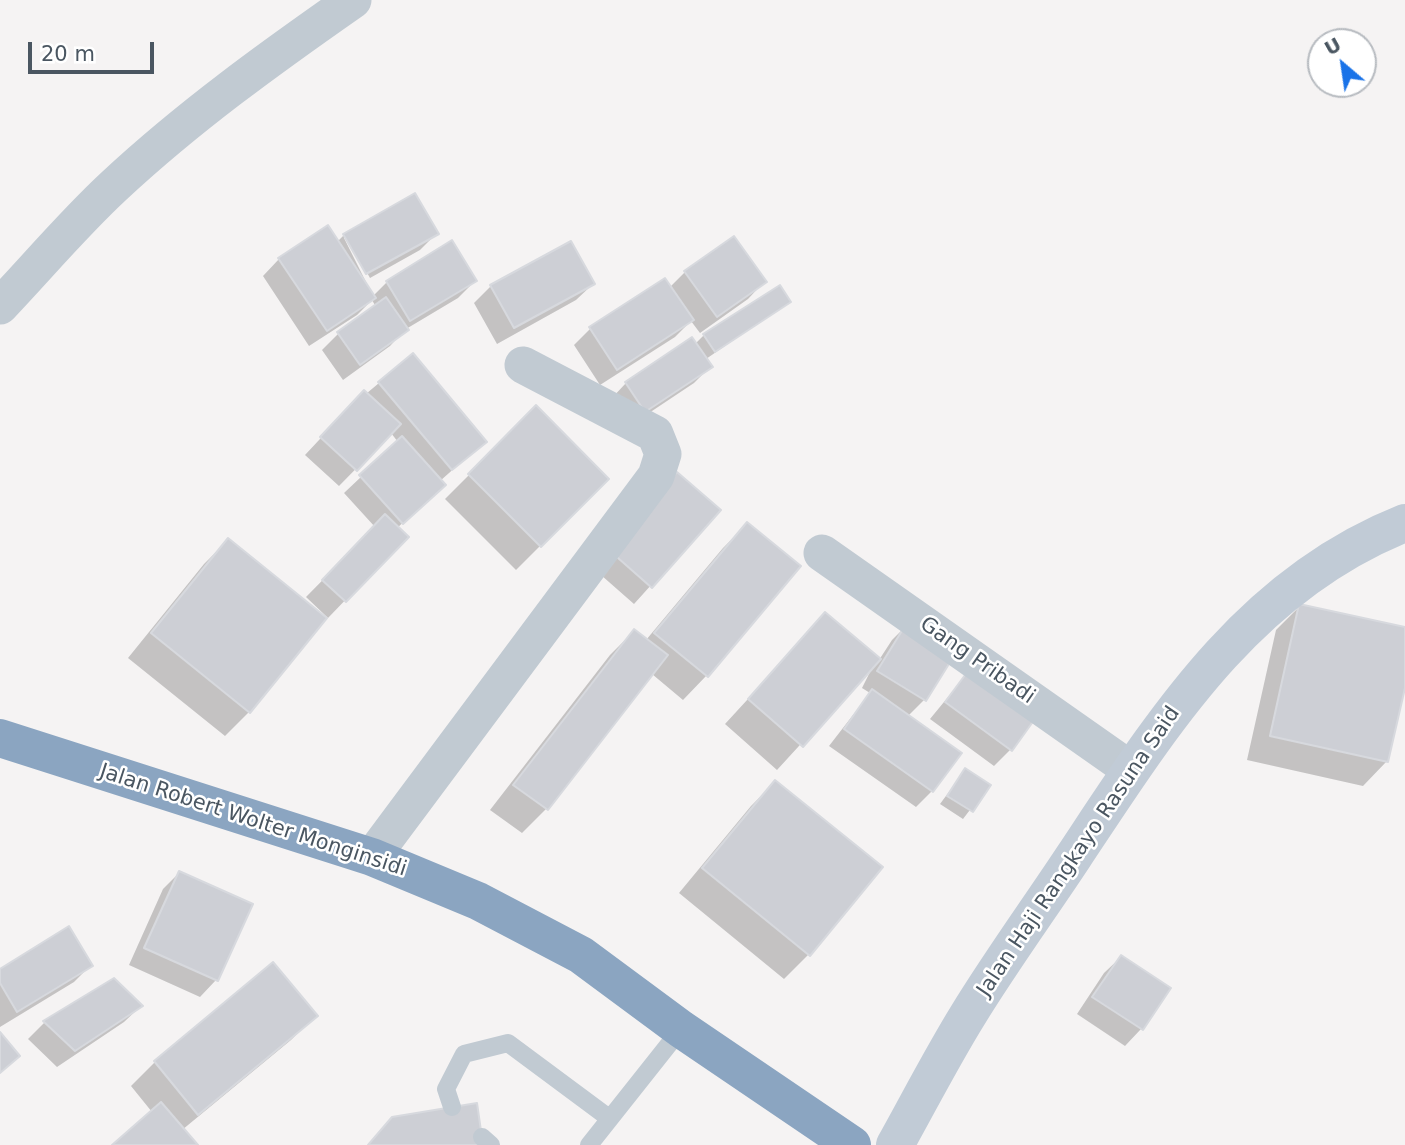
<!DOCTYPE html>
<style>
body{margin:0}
#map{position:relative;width:1405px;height:1145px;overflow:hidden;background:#f5f3f3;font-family:"DejaVu Sans",sans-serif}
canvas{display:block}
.north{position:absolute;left:1307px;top:28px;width:70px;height:70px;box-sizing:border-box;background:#fff;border:2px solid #b7bbc0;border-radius:50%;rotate:331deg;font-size:19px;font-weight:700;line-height:28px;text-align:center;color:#4a5661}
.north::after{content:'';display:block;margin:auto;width:24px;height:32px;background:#1a73e8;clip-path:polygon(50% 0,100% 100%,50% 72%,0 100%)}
.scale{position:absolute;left:28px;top:42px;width:126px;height:32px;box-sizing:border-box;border:4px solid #4a5661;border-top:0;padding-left:9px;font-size:21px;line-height:24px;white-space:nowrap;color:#4a5661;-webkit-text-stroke:5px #fff;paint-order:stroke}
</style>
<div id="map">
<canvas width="1405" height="1145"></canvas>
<div class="north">U</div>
<div class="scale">20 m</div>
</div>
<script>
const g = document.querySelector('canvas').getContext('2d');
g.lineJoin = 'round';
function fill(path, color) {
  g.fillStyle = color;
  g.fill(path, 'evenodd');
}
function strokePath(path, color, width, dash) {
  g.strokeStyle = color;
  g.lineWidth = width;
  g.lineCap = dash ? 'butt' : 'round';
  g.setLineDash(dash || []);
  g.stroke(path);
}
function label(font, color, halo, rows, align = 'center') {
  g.font = font + ' "DejaVu Sans",sans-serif';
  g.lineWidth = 5;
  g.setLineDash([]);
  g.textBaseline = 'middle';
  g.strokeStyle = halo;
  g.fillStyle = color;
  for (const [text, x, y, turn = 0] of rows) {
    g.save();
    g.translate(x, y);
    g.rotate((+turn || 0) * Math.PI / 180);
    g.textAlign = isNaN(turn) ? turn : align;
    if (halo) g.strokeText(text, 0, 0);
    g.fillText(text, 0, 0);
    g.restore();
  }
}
fill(new Path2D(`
 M 437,233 L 420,250 L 370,278 L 348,238 L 344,238 L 373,296 L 387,282 L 475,281 L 458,298 L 406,329 L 390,346 L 343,380 L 322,350 L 338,334 L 376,307 L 372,300 L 357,315 L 309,346 L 263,276 L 279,259 L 337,242 L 344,235 Z
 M 570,243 L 593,284 L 576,300 L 497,344 L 474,303 L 491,286 Z
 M 685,272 L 764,282 L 748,299 L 700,333 L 691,321 L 675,337 L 600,385 L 574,345 L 590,329 L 670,287 Z
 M 789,302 L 706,359 L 711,366 L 694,383 L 628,427 L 610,400 L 626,383 L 695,344 L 704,335 Z
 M 379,383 L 484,442 L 440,481 L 427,501 L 397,528 L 406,537 L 328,618 L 306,597 L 375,527 L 344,493 L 398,442 L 391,433 L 339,486 L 305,455 L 348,409 Z
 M 536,408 L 607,479 L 516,570 L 445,499 Z
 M 718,511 L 634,604 L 593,568 Z
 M 747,524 L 707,675 L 683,700 L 652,674 L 546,809 L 522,833 L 490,810 L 610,655 L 634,631 L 646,640 L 723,548 Z
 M 228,540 L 249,712 L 225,736 L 128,658 L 204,564 Z
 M 1300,606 L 1405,629 L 1405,680 L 1387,761 L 1363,786 L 1247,760 L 1276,630 Z
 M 826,614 L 879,660 L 892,640 L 909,623 L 924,700 L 907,717 L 932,791 L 916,807 L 829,746 L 870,693 L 862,688 L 874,664 L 777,770 L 725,724 Z
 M 971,669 L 1010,750 L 994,766 L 930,719 Z
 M 965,770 L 989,785 L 963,819 L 940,804 Z
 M 775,782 L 880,867 L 808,955 L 784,979 L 679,893 L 751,806 Z
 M 179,873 L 216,980 L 200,997 L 129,965 L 163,889 Z
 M 1121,957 L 1169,989 L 1141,1029 L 1125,1046 L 1077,1014 L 1104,973 Z
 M 91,965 L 74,982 L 0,1027 L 0,971 Z
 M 113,980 L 141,1006 L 124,1022 L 57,1067 L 28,1039 L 44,1023 Z
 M 315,1016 L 291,1040 L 182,1130 L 196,1145 L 115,1145 L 152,1112 L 131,1086 L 155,1062 Z`), '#0003');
const building = new Path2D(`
 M 415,193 L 439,234 L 366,274 L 343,234 Z
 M 328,225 L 376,298 L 327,331 L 278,258 Z
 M 734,236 L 767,282 L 717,317 L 684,271 Z
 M 452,240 L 477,281 L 410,321 L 386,281 Z
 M 571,241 L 595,284 L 514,328 L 490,285 Z
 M 665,278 L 694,320 L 617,370 L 589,327 Z
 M 780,285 L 791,302 L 715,352 L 703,334 Z
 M 386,297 L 409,330 L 360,365 L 337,332 Z
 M 692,337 L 713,367 L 645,412 L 625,382 Z
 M 413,353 L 487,442 L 452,470 L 378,382 Z
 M 364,390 L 401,424 L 357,471 L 320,437 Z
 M 536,405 L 609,479 L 541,547 L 468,474 Z
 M 402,436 L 446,485 L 403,524 L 359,475 Z
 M 677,472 L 721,510 L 652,588 L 609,550 Z
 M 385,514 L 409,537 L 346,602 L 322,580 Z
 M 747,522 L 801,566 L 708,677 L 654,633 Z
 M 228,538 L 327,618 L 250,713 L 151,633 Z
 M 1299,604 L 1405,627 L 1405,688 L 1388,762 L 1270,736 Z
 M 825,612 L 881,659 L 803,747 L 748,699 Z
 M 908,621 L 957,651 L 926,701 L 877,671 Z
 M 634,629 L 668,655 L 548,810 L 513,785 Z
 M 971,667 L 1037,716 L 1012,751 L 945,702 Z
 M 872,689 L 962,753 L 933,792 L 844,729 Z
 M 965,768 L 991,785 L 973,812 L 947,796 Z
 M 775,780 L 883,867 L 810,956 L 702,868 Z
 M 179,871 L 253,904 L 218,981 L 144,948 Z
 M 69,926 L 93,966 L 17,1012 L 0,983 L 0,969 Z
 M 1121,955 L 1171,988 L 1143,1030 L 1092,997 Z
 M 273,962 L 318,1016 L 198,1115 L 154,1061 Z
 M 114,978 L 143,1006 L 75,1051 L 43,1021 Z
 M 0,1032 L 20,1056 L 0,1073 Z
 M 161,1102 L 198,1145 L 112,1145 Z
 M 477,1103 L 483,1145 L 368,1145 L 392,1117 Z`);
fill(building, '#cdcfd5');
strokePath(building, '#d7d9de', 2);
strokePath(new Path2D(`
 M 452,1107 L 446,1089 L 464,1054 L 508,1043 L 609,1118
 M 482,1137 L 491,1145
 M 589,1145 L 681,1029`), '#c1cad2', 18);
strokePath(new Path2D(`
 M 0,306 C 38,266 74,223 114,186 C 188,117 270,58 353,0
 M 822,553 L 1131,770
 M 372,857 L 656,476 L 663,454 L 655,434 L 523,365`), '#c1cad2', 37);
strokePath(new Path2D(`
 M 895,1145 C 919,1102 942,1057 968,1015 C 1001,961 1039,909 1074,856 C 1163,722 1248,585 1405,523`), '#c1cbd6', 38);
strokePath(new Path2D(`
 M 0,738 L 372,857 L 478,901 L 581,955 L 681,1029 L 852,1145`), '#8ba5c1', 38);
label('21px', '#4a5661', '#fff', [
 ["Gang Pribadi",977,661,35],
 ["Jalan Robert Wolter Monginsidi",253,821,18],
 ["Jalan Haji Rangkayo Rasuna Said",1079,852,-56]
]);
</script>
